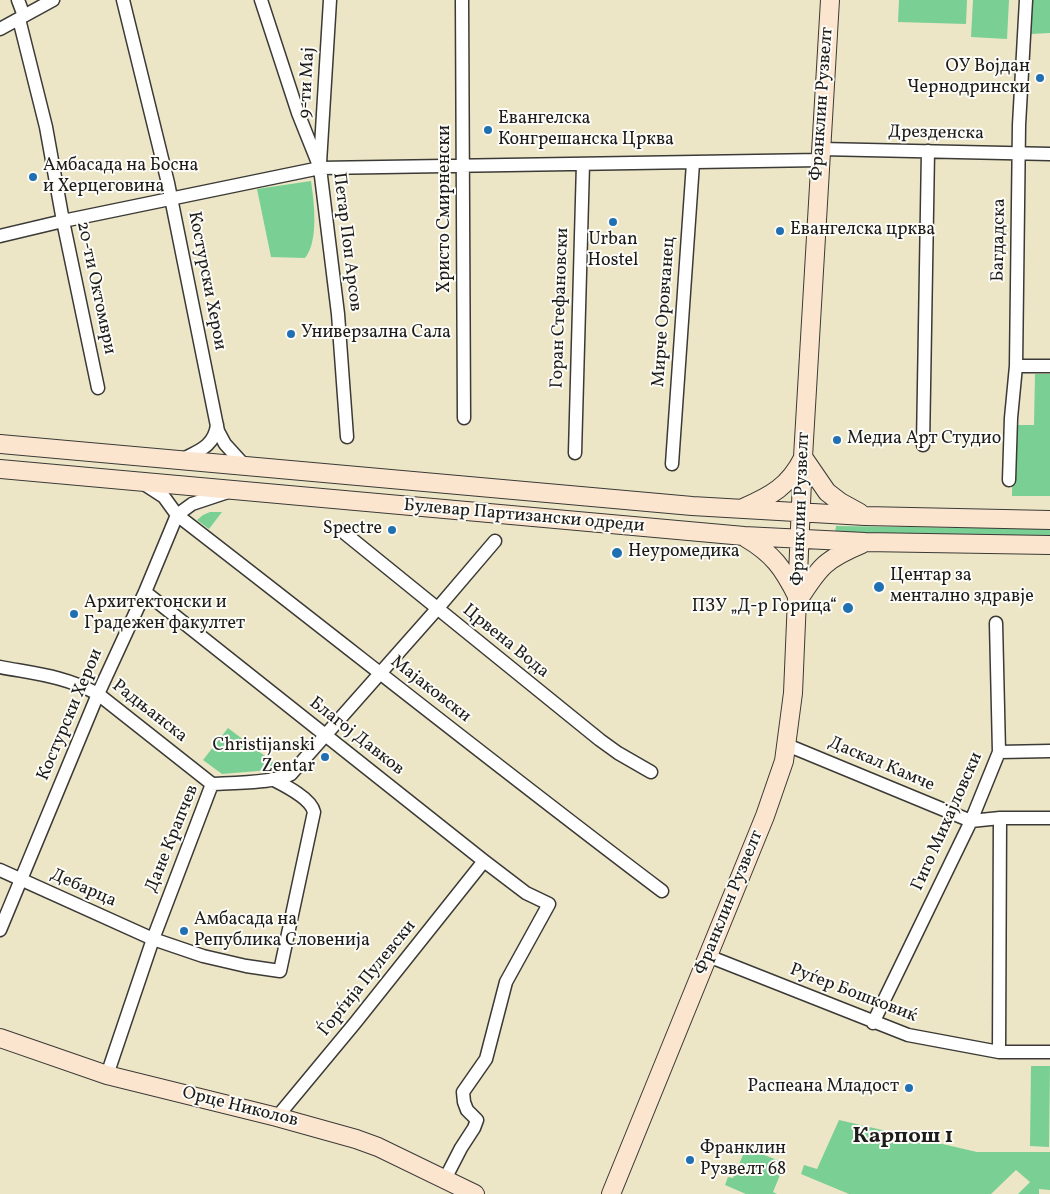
<!DOCTYPE html>
<meta charset="utf-8">
<style>
body{margin:0}
canvas{display:block;background:#ece5c6}
</style>
<canvas width="1050" height="1194"></canvas>
<script>
const g = document.querySelector('canvas').getContext('2d');
g.lineJoin = 'round';
function fill(path, color) {
  g.fillStyle = color;
  g.fill(path, 'evenodd');
}
function strokePath(path, color, width, dash) {
  g.strokeStyle = color;
  g.lineWidth = width;
  g.lineCap = dash ? 'butt' : 'round';
  g.setLineDash(dash || []);
  g.stroke(path);
}
function label(font, color, halo, rows, align = 'center') {
  g.font = font + ' Vollkorn,serif';
  g.lineWidth = 4;
  g.setLineDash([]);
  g.textBaseline = 'middle';
  g.strokeStyle = halo;
  g.fillStyle = color;
  for (const [text, x, y, turn = 0] of rows) {
    g.save();
    g.translate(x, y);
    g.rotate((+turn || 0) * Math.PI / 180);
    g.textAlign = isNaN(turn) ? turn : align;
    if (halo) g.strokeText(text, 0, 0);
    g.fillText(text, 0, 0);
    g.restore();
  }
}
fill(new Path2D(`
 M 899,0 L 967,0 L 966,24 L 898,22 Z
 M 973,0 L 1009,0 L 1007,39 L 971,37 Z
 M 1032,0 L 1050,0 L 1050,33 L 1031,34 Z
 M 311,181 C 314,202 319,241 305,258 L 271,257 L 257,189 Z
 M 1035,374 L 1050,374 L 1050,496 L 1012,496 L 1013,425 L 1034,425 Z
 M 210,512 L 222,512 L 209,529 L 197,520 L 203,515 Z
 M 836,526 L 1050,529 L 1050,537 L 835,533 Z
 M 228,728 L 282,769 L 222,774 L 203,760 Z
 M 1031,1066 L 1050,1066 L 1049,1147 L 1030,1146 Z
 M 839,1120 L 977,1152 L 1050,1152 L 1050,1190 L 1039,1189 L 1039,1194 L 1018,1194 L 1030,1182 L 1016,1170 L 991,1194 L 849,1194 L 801,1174 L 804,1165 L 817,1169 Z
 M 746,1148 L 785,1163 L 773,1192 L 777,1194 L 746,1194 L 725,1185 L 728,1177 L 733,1178 Z`), '#7ad094');
const street = new Path2D(`
 M 18,0 L 24,16
 M 123,0 L 168,183 L 218,431 L 225,444 L 245,466
 M 261,0 L 298,113 L 320,168 L 338,314 L 347,437
 M 462,0 L 464,418
 M 19,19 L 46,127 L 63,221 L 98,388
 M 0,29 L 53,0
 M 821,149 L 1050,154
 M 320,163 L 330,0
 M 0,236 L 63,221 L 320,168 L 820,160
 M 1016,366 L 1050,366
 M 923,445 L 928,151
 M 575,453 L 583,164
 M 181,460 C 198,451 214,447 217,425
 M 672,464 L 693,163
 M 1009,480 L 1011,418 L 1016,366 L 1019,125 L 1026,0
 M 144,484 L 164,497 L 177,515 C 339,640 499,768 662,891
 M 342,531 L 600,740 L 618,753 L 651,772
 M 145,592 L 484,861 L 526,893 L 549,904 L 506,982 L 486,1059 L 463,1092 L 464,1102 L 467,1110 L 477,1120 L 474,1128 L 461,1148 L 445,1179
 M 0,667 C 37,674 64,676 98,694 L 212,784
 M 787,745 L 971,821 L 1000,818 L 1050,818
 M 999,752 L 1050,751
 M 212,784 C 231,783 276,783 291,774 L 437,609 L 495,541
 M 0,870 L 153,939 L 203,956 L 246,966 L 280,971 L 314,812 C 311,798 284,785 272,779
 M 0,930 L 98,694 L 145,592 L 177,515 L 192,504 L 228,492
 M 708,956 L 908,1035 L 999,1052 L 1050,1052
 M 873,1023 L 971,821 L 999,752 L 996,623
 M 999,1052 L 1000,818
 M 107,1075 L 153,939 L 212,784
 M 277,1117 L 355,1023 L 484,861`);
const secondary = new Path2D(`
 M 0,444 L 692,506 L 865,516 L 1050,520
 M 803,457 L 827,492 L 840,502 L 860,513
 M 0,469 L 744,536 L 865,542 L 1050,545
 M 743,508 C 771,496 789,486 803,458
 M 746,538 C 773,554 783,568 797,596
 M 799,599 C 820,566 826,559 862,544
 M 0,1038 L 107,1075 L 277,1117 L 356,1139 L 378,1147 L 475,1194
 M 611,1194 L 765,816 L 784,761 L 793,693 L 803,457 L 830,0`);
strokePath(street, '#3b3a36', 15);
strokePath(secondary, '#3b3a36', 20);
strokePath(street, '#fff', 12);
strokePath(secondary, '#fbe5cf', 18);
for (const [x, y, r, color] of [
 [1040,78,5,"#1f6fb2"],
 [488,130,5,"#1f6fb2"],
 [33,177,5,"#1f6fb2"],
 [613,222,5,"#1f6fb2"],
 [780,231,5,"#1f6fb2"],
 [291,334,5,"#1f6fb2"],
 [837,440,5,"#1f6fb2"],
 [392,530,5,"#1f6fb2"],
 [617,553,6,"#1f6fb2"],
 [879,587,6,"#1f6fb2"],
 [848,608,6,"#1f6fb2"],
 [74,614,5,"#1f6fb2"],
 [325,757,5,"#1f6fb2"],
 [184,931,5,"#1f6fb2"],
 [909,1088,5,"#1f6fb2"],
 [690,1160,5,"#1f6fb2"]
]) {
  const dot = new Path2D();
  dot.arc(x, y, r, 0, 2 * Math.PI);
  g.fillStyle = color;
  g.fill(dot);
  strokePath(dot, '#fdfcf7', 2);
}
label('18px', '#1c1c1c', '#fdfcf7', [
 ["ОУ Војдан",1030,68,"right"],
 ["Чернодрински",1030,89,"right"],
 ["Евангелска",498,120],
 ["Конгрешанска Црква",498,141],
 ["Амбасада на Босна",43,167],
 ["и Херцеговина",43,188],
 ["Евангелска црква",790,231],
 ["Urban",613,241,"center"],
 ["Hostel",613,262,"center"],
 ["Универзална Сала",301,334],
 ["Медиа Арт Студио",847,440],
 ["Spectre",382,530,"right"],
 ["Неуромедика",628,553],
 ["Центар за",890,577],
 ["ментално здравје",890,598],
 ["Архитектонски и",84,604],
 ["Градежен факултет",84,625],
 ["ПЗУ „Д-р Горица“",837,608,"right"],
 ["Christijanski",315,747,"right"],
 ["Zentar",315,768,"right"],
 ["Амбасада на",194,921],
 ["Република Словенија",194,942],
 ["Распеана Младост",899,1088,"right"],
 ["Франклин",700,1150],
 ["Рузвелт 68",700,1171]
], 'left');
label('18px', '#1c1c1c', '#fdfcf7', [
 ["9-ти Мај",308,83,-87],
 ["Франклин Рузвелт",823,104,-86],
 ["Дрезденска",936,134,1],
 ["Христо Смирненски",446,209,-90],
 ["Багдадска",1000,240,-89],
 ["Петар Поп Арсов",346,242,83],
 ["Костурски Херои",206,281,79],
 ["20-ти Октомври",95,288,78],
 ["Горан Стефановски",561,308,-88],
 ["Мирче Оровчанец",665,312,-86],
 ["Франклин Рузвелт",802,509,-88],
 ["Булевар Партизански одреди",524,517,5],
 ["Црвена Вода",505,642,39],
 ["Мајаковски",430,690,38],
 ["Радњанска",149,712,38],
 ["Костурски Херои",71,715,-67],
 ["Благој Давков",356,737,38],
 ["Даскал Камче",881,765,23],
 ["Гиго Михајловски",948,822,-66],
 ["Дане Крапчев",173,839,-68],
 ["Дебарца",83,889,24],
 ["Франклин Рузвелт",730,903,-68],
 ["Ѓорѓиja Пулевски",368,979,-51],
 ["Руѓер Бошковиќ",853,994,21],
 ["Орце Николов",240,1108,14]
]);
label('bold 22px', '#1c1c1c', '#fdfcf7', [
 ["Карпош 1",903,1138]
]);
</script>
